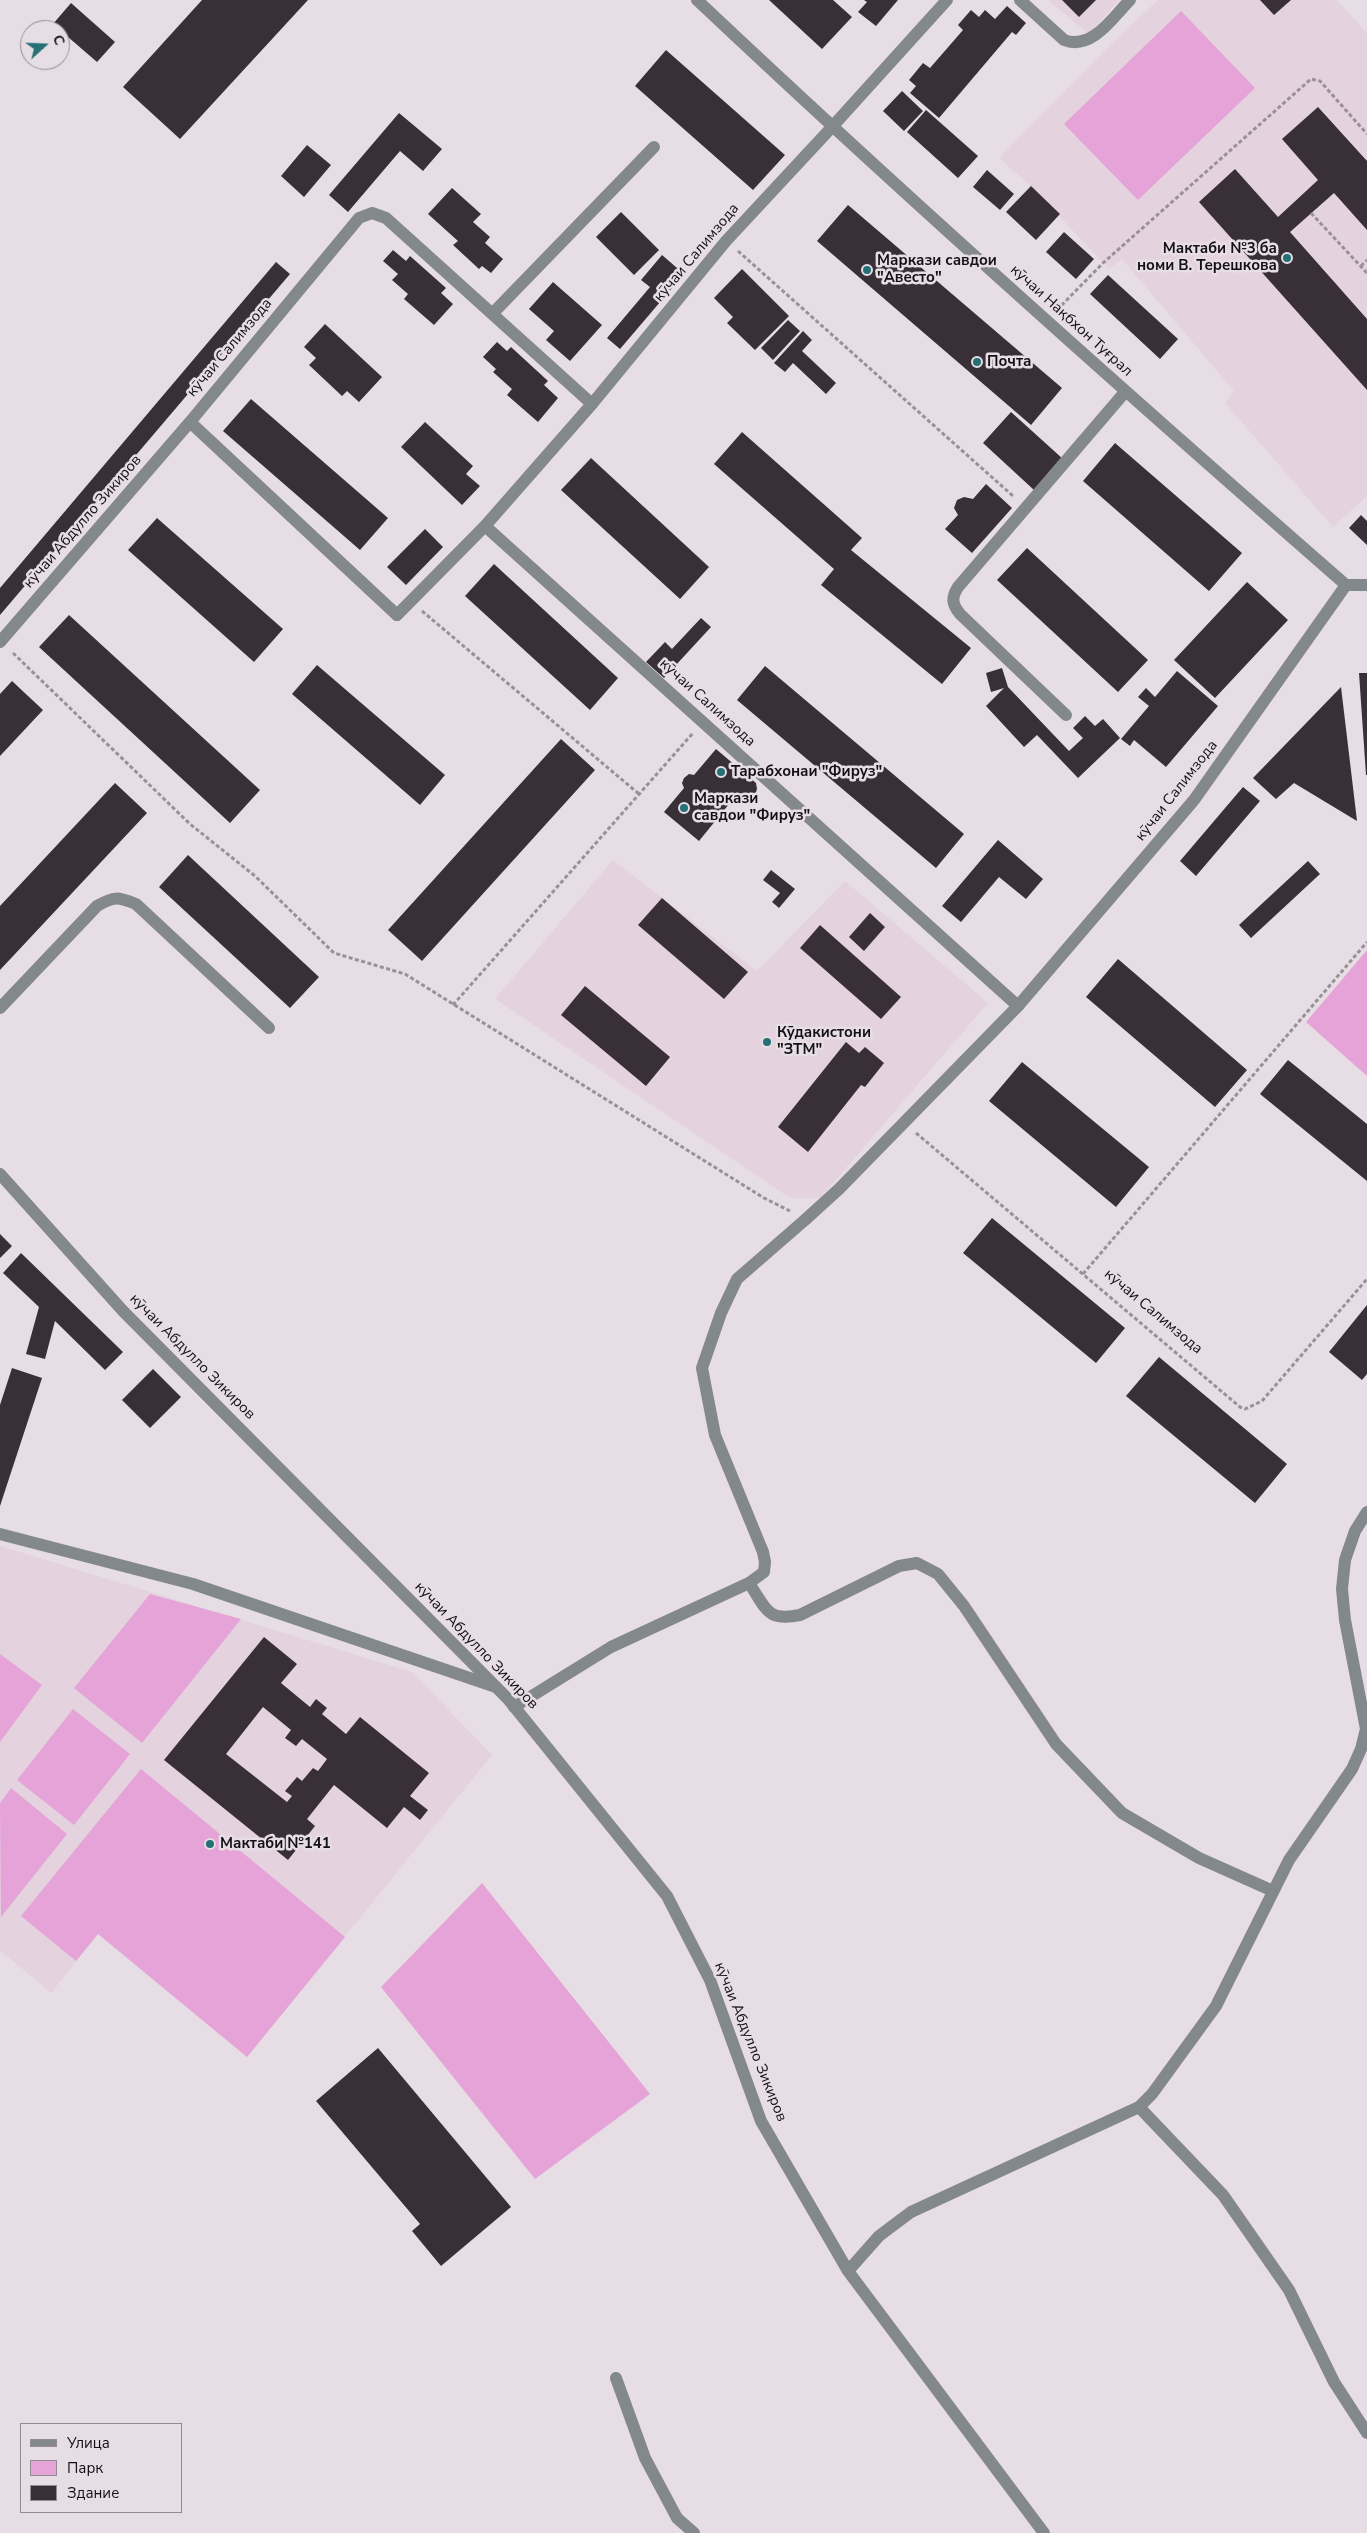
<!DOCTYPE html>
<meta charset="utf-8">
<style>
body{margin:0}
#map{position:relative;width:1367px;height:2533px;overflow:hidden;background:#e7dde5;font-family:"Nunito Sans",sans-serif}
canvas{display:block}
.legend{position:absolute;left:20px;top:2423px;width:162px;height:90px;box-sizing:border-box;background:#e7dde5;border:1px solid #938b91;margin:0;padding:6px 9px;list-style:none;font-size:15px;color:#141113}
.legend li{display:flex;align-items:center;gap:10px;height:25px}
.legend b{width:25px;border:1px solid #938b91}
.north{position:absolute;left:20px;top:20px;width:50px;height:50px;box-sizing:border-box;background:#e7dde5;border:1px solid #938b91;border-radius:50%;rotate:70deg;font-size:14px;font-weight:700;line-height:20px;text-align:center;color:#141113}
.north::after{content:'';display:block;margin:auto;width:18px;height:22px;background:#257074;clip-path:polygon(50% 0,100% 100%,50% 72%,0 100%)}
</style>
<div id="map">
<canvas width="1367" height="2533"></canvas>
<ul class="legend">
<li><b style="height:6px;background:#83898a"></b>Улица</li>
<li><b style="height:14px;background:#e5a3d7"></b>Парк</li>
<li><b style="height:14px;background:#383036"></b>Здание</li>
</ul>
<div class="north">С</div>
</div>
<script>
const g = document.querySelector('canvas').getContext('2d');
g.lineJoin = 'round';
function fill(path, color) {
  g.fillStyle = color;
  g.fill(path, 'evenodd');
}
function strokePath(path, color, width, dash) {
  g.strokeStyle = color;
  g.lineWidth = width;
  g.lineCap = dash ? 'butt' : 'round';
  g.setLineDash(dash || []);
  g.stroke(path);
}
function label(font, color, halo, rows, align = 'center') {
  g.font = font + ' "Nunito Sans",sans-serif';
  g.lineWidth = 5;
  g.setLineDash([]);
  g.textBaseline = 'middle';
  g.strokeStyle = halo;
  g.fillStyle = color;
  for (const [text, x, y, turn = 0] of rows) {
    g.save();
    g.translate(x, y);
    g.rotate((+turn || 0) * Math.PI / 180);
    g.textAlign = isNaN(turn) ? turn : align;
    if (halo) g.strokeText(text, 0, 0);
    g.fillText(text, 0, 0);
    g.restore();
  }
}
fill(new Path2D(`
 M 1048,0 L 1119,0 L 1089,34 Z
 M 1158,0 L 1337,0 L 1367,33 L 1367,496 L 1333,527 L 1225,403 L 1234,391 L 1122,259 L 1109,269 L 1031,186 L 999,158 L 1107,48 Z
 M 613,860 L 757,971 L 845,881 L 988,1003 L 820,1198 L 790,1198 L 495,999 Z
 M 0,1546 L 412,1672 L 492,1755 L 247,2057 L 98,1934 L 51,1993 L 0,1950 Z`), '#e4d2df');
fill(new Path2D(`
 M 1181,11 L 1255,88 L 1138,200 L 1064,124 Z
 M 1367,950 L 1367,1076 L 1306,1022 Z
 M 150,1594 L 241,1619 L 142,1743 L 74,1688 Z
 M 0,1654 L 42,1685 L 0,1742 Z
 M 73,1709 L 130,1754 L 74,1825 L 17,1780 Z
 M 141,1769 L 345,1937 L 247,2057 L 98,1934 L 76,1961 L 21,1916 Z
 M 11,1788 L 67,1834 L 1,1917 L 0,1803 Z
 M 482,1883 L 650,2094 L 535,2179 L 381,1987 Z`), '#e5a3d7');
fill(new Path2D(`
 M 202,0 L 308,0 L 180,139 L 123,87 Z
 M 769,0 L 833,0 L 852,17 L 822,49 Z
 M 864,0 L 898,0 L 876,26 L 858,12 L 867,2 Z
 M 1062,0 L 1096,0 L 1079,17 Z
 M 1260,0 L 1291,0 L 1274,15 Z
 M 71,3 L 115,42 L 97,62 L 53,24 Z
 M 1007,6 L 1026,23 L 1016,35 L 1012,32 L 939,118 L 910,93 L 916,86 L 909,80 L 923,63 L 930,68 L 963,30 L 958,25 L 971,10 L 979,17 L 985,10 L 995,19 Z
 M 666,50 L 785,155 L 753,190 L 635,86 Z
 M 902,91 L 923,111 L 904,131 L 883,111 Z
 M 1318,107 L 1367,161 L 1367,230 L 1334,193 L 1290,232 L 1367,319 L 1367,390 L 1199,202 L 1235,169 L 1278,217 L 1318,180 L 1282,139 Z
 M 926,110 L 978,156 L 958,178 L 907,132 Z
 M 399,113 L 442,149 L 423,171 L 400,151 L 348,212 L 329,195 Z
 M 307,145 L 331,165 L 304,197 L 281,176 Z
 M 987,170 L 1014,194 L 1000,210 L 973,187 Z
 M 1031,186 L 1060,214 L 1036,240 L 1006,212 Z
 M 452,188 L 481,214 L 473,222 L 490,237 L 485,243 L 503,259 L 491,273 L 482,266 L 479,269 L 453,245 L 458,241 L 428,214 Z
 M 848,205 L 1062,388 L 1031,425 L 817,241 Z
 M 621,212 L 659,250 L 634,275 L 596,237 Z
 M 1064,232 L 1094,259 L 1076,279 L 1046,252 Z
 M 393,250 L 406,261 L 410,256 L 446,288 L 441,293 L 453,304 L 434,325 L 404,299 L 408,294 L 392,280 L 398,274 L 383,261 Z
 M 662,255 L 684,274 L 620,349 L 607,338 L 650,287 L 641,280 Z
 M 276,262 L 290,274 L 0,615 L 0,588 Z
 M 742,269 L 789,316 L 755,350 L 727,323 L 733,317 L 714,298 Z
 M 1108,275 L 1178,339 L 1160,359 L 1090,294 Z
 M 553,282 L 602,325 L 570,361 L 546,340 L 554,331 L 529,309 Z
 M 788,320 L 800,331 L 773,360 L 761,348 Z
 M 325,324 L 382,377 L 359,402 L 347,391 L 342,396 L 309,365 L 316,358 L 304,347 Z
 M 803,331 L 812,340 L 802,351 L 836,383 L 826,394 L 793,363 L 785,372 L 774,363 Z
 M 497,342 L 507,351 L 511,347 L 548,381 L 544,385 L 558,398 L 538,422 L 507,395 L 512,389 L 493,372 L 496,369 L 483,357 Z
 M 251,399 L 388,518 L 360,550 L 223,431 Z
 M 1011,412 L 1063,459 L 1034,490 L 983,443 Z
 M 425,422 L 473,466 L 466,474 L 480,486 L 462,505 L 401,447 Z
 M 742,432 L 862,538 L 851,550 L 971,648 L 942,684 L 821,585 L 834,569 L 714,464 Z
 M 1115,443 L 1242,553 L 1209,591 L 1083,481 Z
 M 591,458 L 709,567 L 680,599 L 561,490 Z
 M 986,484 L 1012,508 L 972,553 L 945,529 L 958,515 L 954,508 L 957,500 L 964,497 L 973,499 Z
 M 1361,515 L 1367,521 L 1367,545 L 1349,528 Z
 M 157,518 L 283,629 L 254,662 L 128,550 Z
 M 425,529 L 443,547 L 406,585 L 387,567 Z
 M 1027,548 L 1148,660 L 1118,692 L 997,580 Z
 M 494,564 L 618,678 L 590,710 L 465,596 Z
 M 1247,582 L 1288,620 L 1215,698 L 1174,660 Z
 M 69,615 L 260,790 L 230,823 L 39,647 Z
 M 701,618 L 711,627 L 664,678 L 646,662 L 665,642 L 672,649 Z
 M 317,665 L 445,775 L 420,805 L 292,694 Z
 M 765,666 L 964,834 L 936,868 L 737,700 Z
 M 1002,668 L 1008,687 L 1069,751 L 1083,738 L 1073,728 L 1085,716 L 1095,726 L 1103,719 L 1120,738 L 1078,778 L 1037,735 L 1024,747 L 986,706 L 1004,688 L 991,692 L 986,673 Z
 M 1177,671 L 1218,706 L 1166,767 L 1134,740 L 1130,746 L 1121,739 L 1149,706 L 1138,697 L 1146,688 L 1155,697 Z
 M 1359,673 L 1367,673 L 1367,775 L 1366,775 Z
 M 12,681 L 43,710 L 0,756 L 0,694 Z
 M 1341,687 L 1357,821 L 1294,783 L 1276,799 L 1253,778 Z
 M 561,739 L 595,770 L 422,961 L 388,930 Z
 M 716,749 L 756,783 L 757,789 L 755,795 L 750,798 L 744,798 L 738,793 L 699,841 L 664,812 L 684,788 L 682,783 L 684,778 L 689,774 L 694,775 Z
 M 115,783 L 147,813 L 0,970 L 0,906 Z
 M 1243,787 L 1260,801 L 1196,876 L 1180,861 Z
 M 998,840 L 1043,879 L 1026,899 L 999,877 L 961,922 L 942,906 Z
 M 188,855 L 319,977 L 290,1008 L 159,887 Z
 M 1308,861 L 1320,874 L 1251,938 L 1239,925 Z
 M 771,870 L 795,889 L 779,908 L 772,902 L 780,893 L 763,880 Z
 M 662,898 L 748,972 L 724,999 L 638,925 Z
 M 870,913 L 885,927 L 864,951 L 849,937 Z
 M 820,925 L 901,997 L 881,1019 L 800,948 Z
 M 1118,959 L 1247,1070 L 1215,1107 L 1086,997 Z
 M 585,986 L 670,1057 L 646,1086 L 561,1015 Z
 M 846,1042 L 859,1053 L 865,1047 L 884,1063 L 865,1087 L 861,1085 L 808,1152 L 778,1127 Z
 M 1288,1060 L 1367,1124 L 1367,1181 L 1260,1094 Z
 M 1022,1062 L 1149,1167 L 1116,1207 L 989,1101 Z
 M 992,1218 L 1125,1328 L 1096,1363 L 963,1253 Z
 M 0,1234 L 12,1246 L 0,1258 Z
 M 21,1253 L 123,1352 L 105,1370 L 55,1321 L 45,1359 L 26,1354 L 39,1307 L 3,1273 Z
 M 1367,1305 L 1367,1374 L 1362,1380 L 1329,1352 Z
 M 1159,1357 L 1287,1464 L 1255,1503 L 1126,1396 Z
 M 12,1368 L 42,1378 L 0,1506 L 0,1405 Z
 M 153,1369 L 181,1397 L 150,1428 L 122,1400 Z
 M 264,1637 L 297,1664 L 281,1683 L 310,1707 L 316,1699 L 327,1708 L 322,1714 L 346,1734 L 360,1717 L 429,1773 L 410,1796 L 428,1810 L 420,1820 L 404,1807 L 387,1828 L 334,1785 L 307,1819 L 315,1826 L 288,1860 L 164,1760 ZM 263,1707 L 291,1730 L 285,1738 L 296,1746 L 302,1739 L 327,1759 L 318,1771 L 313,1768 L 302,1781 L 297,1777 L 285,1791 L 292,1796 L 287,1802 L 226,1754 Z
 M 378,2048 L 511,2207 L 441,2266 L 412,2231 L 420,2224 L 316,2101 Z`), '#383036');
strokePath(new Path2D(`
 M 1311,213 L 1367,273
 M 738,251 L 1013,496
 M 1361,266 L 1367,260
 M 1057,310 L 1103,263 L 1311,79 L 1320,81 L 1367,134
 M 422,611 L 639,794
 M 13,653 L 190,824 L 255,876 L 334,953 L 405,974 L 764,1198 L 790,1211
 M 453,1005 L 693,733
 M 916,1133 L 1240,1407 L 1245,1409 L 1262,1401 L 1367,1279
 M 1083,1274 L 1367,942`), '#989197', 3, [4, 2.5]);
strokePath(new Path2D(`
 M 1020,0 L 1064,40 C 1092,51 1113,17 1130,0
 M 832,127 L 947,0
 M 485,526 L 1018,1006
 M 397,615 L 190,422 L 359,218 L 372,213 L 386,218 L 592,404
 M 0,642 L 190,422
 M 1066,715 L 960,614 C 952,604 951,598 958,587 L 1125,392
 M 0,1534 L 193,1584 L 496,1687
 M 749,1583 C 766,1608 766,1622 800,1615 L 899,1566 L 917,1563 L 938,1574 L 964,1606 L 1056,1744 L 1122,1813 L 1199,1858 L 1273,1891
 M 514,1707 L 611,1647 L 749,1583 L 764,1572 L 765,1562 L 763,1552 L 715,1435 L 702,1368 L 721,1313 L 737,1279 L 806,1219
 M 1139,2107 L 1223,2195 L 1289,2290 L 1334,2382 L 1367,2433`), '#83898a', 12);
strokePath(new Path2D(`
 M 697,0 C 909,200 1127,394 1346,585 L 1367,585
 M 493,313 L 654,147
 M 397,615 L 485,526 L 592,404 L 726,241 L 832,127
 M 0,1008 L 97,906 C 114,896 118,897 136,904 L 269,1028
 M 806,1219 L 839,1189 L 1018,1006 L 1194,800 L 1346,585
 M 616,2378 L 645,2458 L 677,2518 L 694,2533`), '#83898a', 12);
strokePath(new Path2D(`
 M 0,1174 L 123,1311 L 508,1699 L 667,1896 L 710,1980 L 761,2121 L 848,2271 L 1044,2533
 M 848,2271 L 879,2236 L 911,2212 L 1139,2107 L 1152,2094 L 1216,2006 L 1289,1860 L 1352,1769 L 1361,1749 L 1366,1729 L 1345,1620 L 1342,1589 L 1345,1560 L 1355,1531 L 1367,1512`), '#83898a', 12);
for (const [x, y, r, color] of [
 [1287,258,5,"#257074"],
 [867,270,5,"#257074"],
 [977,362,5,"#257074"],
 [721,772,5,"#257074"],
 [684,808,5,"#257074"],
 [767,1042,5,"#257074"],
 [210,1844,5,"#257074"]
]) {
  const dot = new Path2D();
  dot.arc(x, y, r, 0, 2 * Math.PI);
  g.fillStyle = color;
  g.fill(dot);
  strokePath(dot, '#e7dde5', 2);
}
label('bold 15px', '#141113', '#e7dde5', [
 ["Мактаби №3 ба",1277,249,"right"],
 ["номи В. Терешкова",1277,266,"right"],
 ["Маркази савдои",877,261],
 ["\"Авесто\"",877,278],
 ["Почта",987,362],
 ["Тарабхонаи \"Фируз\"",731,772],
 ["Маркази",694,799],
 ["савдои \"Фируз\"",694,816],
 ["Кӯдакистони",777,1033],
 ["\"ЗТМ\"",777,1050],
 ["Мактаби №141",220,1844]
], 'left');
label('15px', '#141113', '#e7dde5', [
 ["кӯчаи Салимзода",697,253,-50],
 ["кӯчаи Нақбхон Туғрал",1071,321,42],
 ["кӯчаи Салимзода",230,348,-50],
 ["кӯчаи Абдулло Зикиров",83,522,-49],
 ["кӯчаи Салимзода",707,703,42],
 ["кӯчаи Салимзода",1177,791,-52],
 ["кӯчаи Салимзода",1153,1312,40],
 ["кӯчаи Абдулло Зикиров",192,1357,45],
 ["кӯчаи Абдулло Зикиров",476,1646,46],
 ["кӯчаи Абдулло Зикиров",750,2042,68]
]);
</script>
